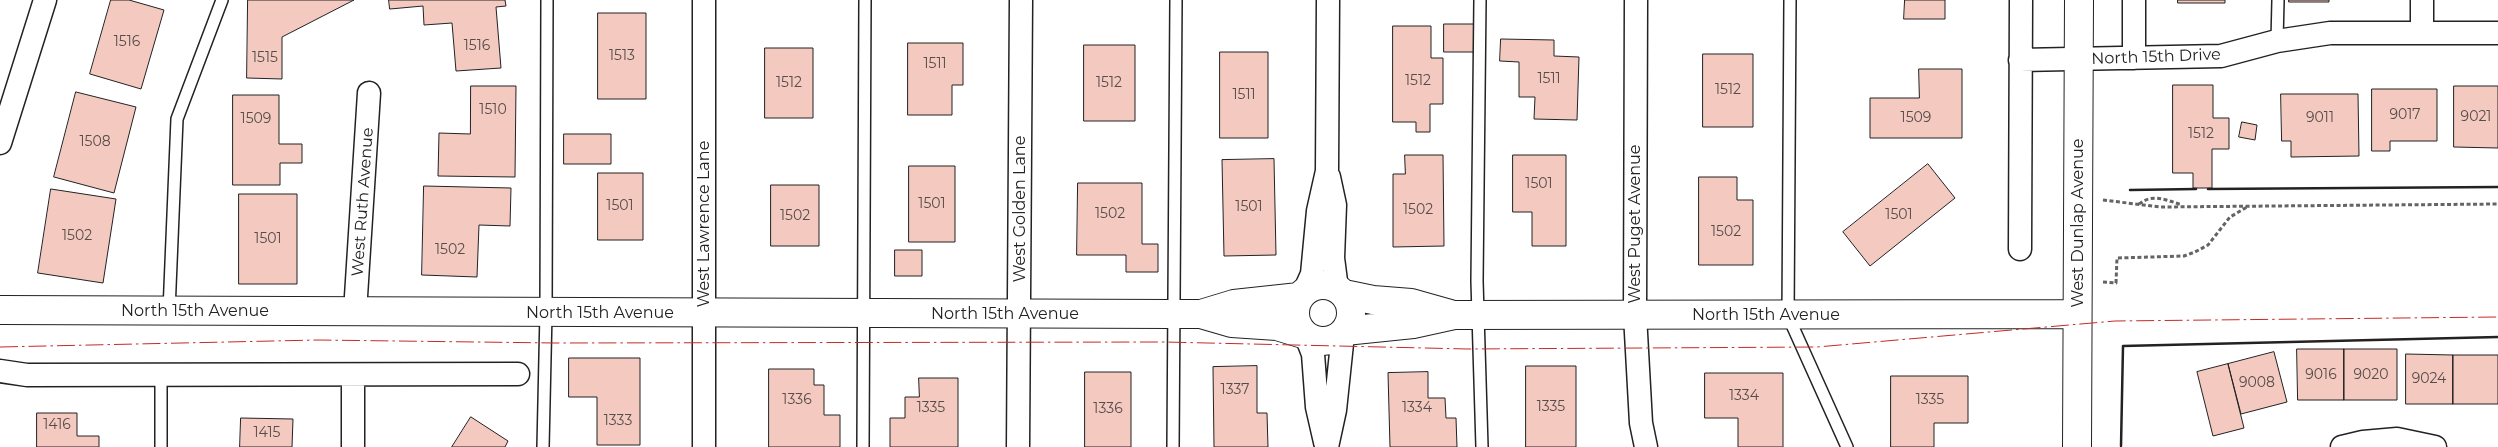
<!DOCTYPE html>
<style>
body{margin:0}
canvas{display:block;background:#fff}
</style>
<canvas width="2498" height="447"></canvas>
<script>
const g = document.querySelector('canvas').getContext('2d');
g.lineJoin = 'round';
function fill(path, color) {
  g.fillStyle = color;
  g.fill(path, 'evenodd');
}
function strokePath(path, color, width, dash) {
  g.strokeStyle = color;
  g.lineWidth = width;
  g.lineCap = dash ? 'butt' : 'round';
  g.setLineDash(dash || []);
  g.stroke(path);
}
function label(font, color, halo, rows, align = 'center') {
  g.font = font + ' Montserrat,sans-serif';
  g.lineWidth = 4;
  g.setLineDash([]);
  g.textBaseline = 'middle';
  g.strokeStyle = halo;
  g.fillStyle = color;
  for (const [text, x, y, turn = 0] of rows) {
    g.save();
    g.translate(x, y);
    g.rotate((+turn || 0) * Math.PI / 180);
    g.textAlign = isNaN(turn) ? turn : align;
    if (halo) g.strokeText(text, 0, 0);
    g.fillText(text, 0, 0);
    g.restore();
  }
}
const building = new Path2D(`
 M 111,0 L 129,0 L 164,10 L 141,89 L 90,74 Z
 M 248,0 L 354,0 L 282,37 L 282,79 L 247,78 Z
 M 389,0 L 505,0 L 506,6 L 496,7 L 501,68 L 456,71 L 452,23 L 424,25 L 423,6 L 390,9 Z
 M 1905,0 L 1945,0 L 1945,19 L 1904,19 Z
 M 2178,0 L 2225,0 L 2225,3 L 2178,3 Z
 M 2289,0 L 2329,0 L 2329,2 L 2289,2 Z
 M 598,13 L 646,13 L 646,99 L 598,99 Z
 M 1444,24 L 1474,24 L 1474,52 L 1444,52 Z
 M 1393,26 L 1431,26 L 1431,58 L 1443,58 L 1443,104 L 1430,104 L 1430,132 L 1416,132 L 1416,122 L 1393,122 Z
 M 1501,39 L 1554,40 L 1554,56 L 1579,57 L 1577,120 L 1534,119 L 1535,97 L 1519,97 L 1519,62 L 1500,61 Z
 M 908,43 L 963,43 L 963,85 L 952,85 L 952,115 L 908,115 Z
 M 1084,45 L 1135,45 L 1135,121 L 1084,121 Z
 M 765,48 L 813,48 L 813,118 L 765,118 Z
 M 1220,52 L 1268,52 L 1268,138 L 1220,138 Z
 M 1703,54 L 1753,54 L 1753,127 L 1703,127 Z
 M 1919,69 L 1962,69 L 1962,138 L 1870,138 L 1870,98 L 1919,98 Z
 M 2173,85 L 2213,85 L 2213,118 L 2229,118 L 2229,149 L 2212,149 L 2212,188 L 2193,188 L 2193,173 L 2173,173 Z
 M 471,86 L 516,86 L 515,177 L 438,176 L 439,133 L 470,134 Z
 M 2454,86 L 2498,86 L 2498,148 L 2454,147 Z
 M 2372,89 L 2437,89 L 2437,141 L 2390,141 L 2390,151 L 2372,151 Z
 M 76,92 L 136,107 L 114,193 L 54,177 Z
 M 2281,94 L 2358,94 L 2359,156 L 2291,157 L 2291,141 L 2282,141 Z
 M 233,95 L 279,95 L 279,144 L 302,144 L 302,163 L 280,163 L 280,185 L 233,185 Z
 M 2242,122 L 2257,125 L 2255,140 L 2239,137 Z
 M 564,134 L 611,134 L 611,164 L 564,164 Z
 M 1405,155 L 1443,155 L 1444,246 L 1393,247 L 1393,174 L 1405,174 Z
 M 1513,155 L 1566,155 L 1566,246 L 1532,246 L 1532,212 L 1513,212 Z
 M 1274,159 L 1276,255 L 1224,256 L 1222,160 Z
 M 1928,164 L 1955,198 L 1870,266 L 1843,232 Z
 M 909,166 L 955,166 L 955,242 L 909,242 Z
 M 598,173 L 643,173 L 643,240 L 598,240 Z
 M 1699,177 L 1737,177 L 1737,200 L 1753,200 L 1753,265 L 1699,265 Z
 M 1078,183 L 1142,183 L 1142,244 L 1158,244 L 1158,272 L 1126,272 L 1126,255 L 1077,255 Z
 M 771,185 L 819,185 L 819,246 L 771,246 Z
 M 424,186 L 511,188 L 510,226 L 479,225 L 477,277 L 422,275 Z
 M 51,189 L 116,199 L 103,283 L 38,273 Z
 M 239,194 L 297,194 L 297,284 L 239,284 Z
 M 895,250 L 922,250 L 922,276 L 895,276 Z
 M 2297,349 L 2344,349 L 2344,400 L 2298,400 Z
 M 2344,349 L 2397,349 L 2397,400 L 2344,400 Z
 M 2274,352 L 2287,402 L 2241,414 L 2228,364 Z
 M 2406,354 L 2453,355 L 2453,404 L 2406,404 Z
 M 2453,355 L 2498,355 L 2498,404 L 2453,404 Z
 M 569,358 L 640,358 L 640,445 L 597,445 L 597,397 L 569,397 Z
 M 2228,364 L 2244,428 L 2213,436 L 2197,372 Z
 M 1257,366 L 1257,413 L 1267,413 L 1268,447 L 1214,447 L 1213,367 Z
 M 1526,366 L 1576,366 L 1576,447 L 1526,447 Z
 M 769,369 L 814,369 L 814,385 L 824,385 L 824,415 L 840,415 L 840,447 L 769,447 Z
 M 1085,372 L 1131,372 L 1131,447 L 1085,447 Z
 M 1428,372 L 1428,398 L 1445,398 L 1446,418 L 1456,418 L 1457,447 L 1390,447 L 1388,373 Z
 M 1705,373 L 1783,373 L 1783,447 L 1738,447 L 1738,418 L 1705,418 Z
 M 1891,376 L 1968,376 L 1968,423 L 1934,423 L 1934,447 L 1891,447 Z
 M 919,378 L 958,378 L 958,447 L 890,447 L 890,418 L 905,418 L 905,397 L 919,397 Z
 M 37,413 L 77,413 L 77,436 L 99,436 L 99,447 L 37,447 Z
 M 471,417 L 508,441 L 505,447 L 452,447 Z
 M 241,418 L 293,419 L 292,447 L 240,447 Z`);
fill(building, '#f3c9c0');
strokePath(building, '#222', 1);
const lane = new Path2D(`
 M 1480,0 L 1477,281 L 1482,447
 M 1790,0 L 1788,316 L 1847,447
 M 2277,41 L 2278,0
 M 169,311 L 177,119 L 222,0
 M 161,375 L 161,447
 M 543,447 L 546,312 L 547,0
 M 863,447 L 865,0
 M 1173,447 L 1176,0`);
const street = new Path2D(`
 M 1636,0 L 1635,315 L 1641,423 L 1646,447
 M 2422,33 L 2422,0
 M 2134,58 L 2134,0
 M 2020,60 L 2221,56 L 2277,41 L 2330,33 L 2498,33
 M 0,143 L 45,0
 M 1329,177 L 1335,205 L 1333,258 L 1337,289
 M 2020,249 L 2021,0
 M 1304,292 L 1312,274 L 1318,211 L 1327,171 L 1328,0
 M 355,312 L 369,93
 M 1306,336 L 1313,354 L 1317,407 L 1325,442
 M 0,371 L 27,375 L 518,374
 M 353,375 L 353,447
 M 704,447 L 704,0
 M 1018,447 L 1021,0
 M 1327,447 L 1335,410 L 1343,334
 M 2342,447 L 2363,442 L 2397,439 L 2435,447`);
const secondary = new Path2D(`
 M1295 313a28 28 0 1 1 56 0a28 28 0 1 1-56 0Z
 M 1344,294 L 1373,300 L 1411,303 L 1450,314
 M 0,310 L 1172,314 L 1201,314 L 1234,304 L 1299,297
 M 1201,314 L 1232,323 L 1277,326 L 1303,334
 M 1345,331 L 1413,324 L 1454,315 L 2077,314
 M 2077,447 L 2079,0`);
strokePath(lane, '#222', 14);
strokePath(street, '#222', 25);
strokePath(secondary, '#222', 30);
strokePath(new Path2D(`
 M 2103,200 L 2160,207 L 2498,204
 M 2139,204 C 2153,193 2166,200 2182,205
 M 2103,282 L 2116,283 L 2117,258 L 2184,256 L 2195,252 L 2208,245 L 2230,217 L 2249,206`), '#646464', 3, [4, 2.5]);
strokePath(lane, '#fff', 11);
strokePath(street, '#fff', 22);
strokePath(secondary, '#fff', 28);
strokePath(new Path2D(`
 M 2208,189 L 2498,187
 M 2130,190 L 2196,189
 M 2121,446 L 2123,346 L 2498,337`), '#222', 2.5);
strokePath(new Path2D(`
 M 0,347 L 318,340 L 555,343 L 1164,342 L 1468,349 L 1817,347 L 2115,321 L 2498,317`), '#c62828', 1, [18, 4, 2.5, 4]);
label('14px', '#564c4a', null, [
 ["1516",127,42],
 ["1516",477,46],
 ["1513",622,56],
 ["1515",265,58],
 ["1511",935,64],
 ["1511",1549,79],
 ["1512",1418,81],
 ["1512",789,83],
 ["1512",1109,83],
 ["1512",1728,90],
 ["1511",1244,95],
 ["1510",493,110],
 ["9017",2405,115],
 ["9021",2476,117],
 ["1509",1916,118],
 ["9011",2320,118],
 ["1509",256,119],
 ["1512",2201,134],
 ["1508",95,142],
 ["1501",1539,184],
 ["1501",932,204],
 ["1501",620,206],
 ["1501",1249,207],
 ["1502",1418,210],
 ["1502",1110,214],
 ["1501",1899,215],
 ["1502",795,216],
 ["1502",1726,232],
 ["1502",77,236],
 ["1501",268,239],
 ["1502",450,250],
 ["9016",2321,375],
 ["9020",2371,375],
 ["9024",2429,379],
 ["9008",2257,383],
 ["1337",1235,390],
 ["1334",1744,396],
 ["1336",797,400],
 ["1335",1930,400],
 ["1335",1551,407],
 ["1335",931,408],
 ["1334",1417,408],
 ["1336",1108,409],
 ["1333",618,421],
 ["1416",57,425],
 ["1415",267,433]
]);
label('16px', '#222', '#fff', [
 ["North 15th Drive",2156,57,-2],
 ["West Ruth Avenue",363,202,-86],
 ["West Golden Lane",1020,209,-90],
 ["West Dunlap Avenue",2078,223,-90],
 ["West Lawrence Lane",704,224,-90],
 ["West Puget Avenue",1635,224,-90],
 ["North 15th Avenue",195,311],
 ["North 15th Avenue",600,313],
 ["North 15th Avenue",1005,314],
 ["North 15th Avenue",1766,315]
]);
</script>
